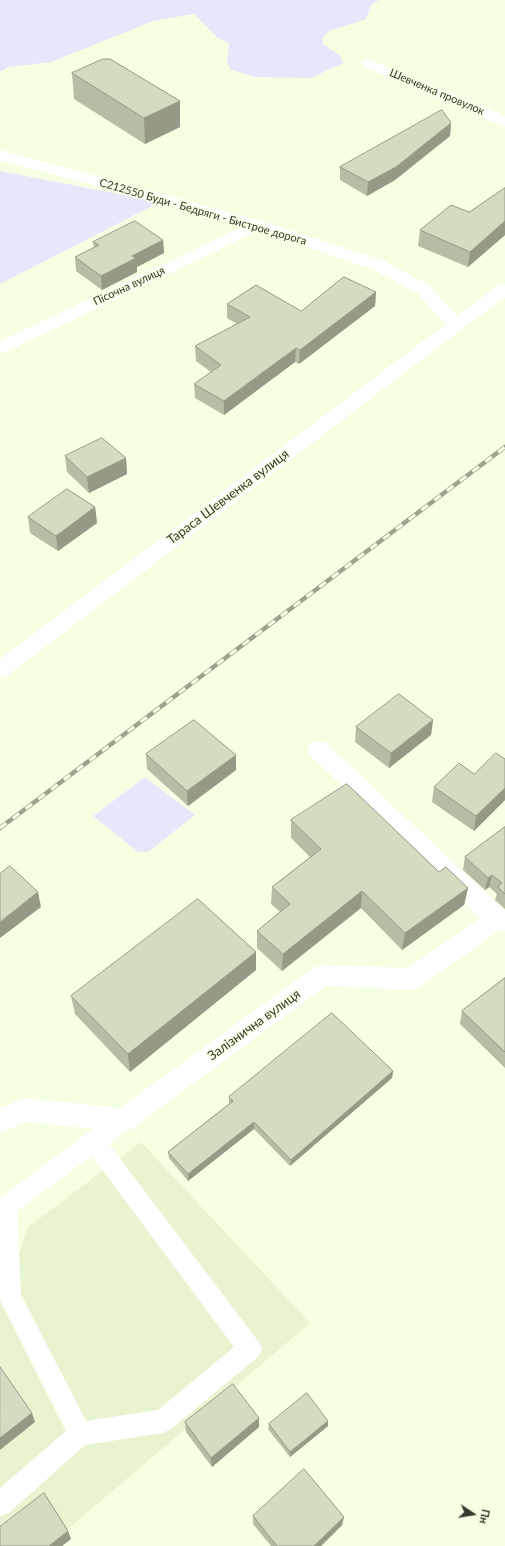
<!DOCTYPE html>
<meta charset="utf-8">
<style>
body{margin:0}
#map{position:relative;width:505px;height:1546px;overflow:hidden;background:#f5ffe2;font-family:Lato,sans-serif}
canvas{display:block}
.north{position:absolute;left:453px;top:1494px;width:40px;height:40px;-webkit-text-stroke:3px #f5ffe2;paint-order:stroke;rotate:102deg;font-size:11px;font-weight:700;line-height:16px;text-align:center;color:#35382d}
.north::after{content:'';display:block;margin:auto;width:14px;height:18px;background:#35382d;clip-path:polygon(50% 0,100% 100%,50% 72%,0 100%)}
</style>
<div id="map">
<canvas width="505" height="1546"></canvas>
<div class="north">Пн</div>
</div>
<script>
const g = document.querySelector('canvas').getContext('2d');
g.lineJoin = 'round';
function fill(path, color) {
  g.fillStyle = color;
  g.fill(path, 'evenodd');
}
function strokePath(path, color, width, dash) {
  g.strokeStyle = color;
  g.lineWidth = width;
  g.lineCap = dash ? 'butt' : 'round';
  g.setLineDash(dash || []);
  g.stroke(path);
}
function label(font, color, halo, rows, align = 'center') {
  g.font = font + ' Lato,sans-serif';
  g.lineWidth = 3;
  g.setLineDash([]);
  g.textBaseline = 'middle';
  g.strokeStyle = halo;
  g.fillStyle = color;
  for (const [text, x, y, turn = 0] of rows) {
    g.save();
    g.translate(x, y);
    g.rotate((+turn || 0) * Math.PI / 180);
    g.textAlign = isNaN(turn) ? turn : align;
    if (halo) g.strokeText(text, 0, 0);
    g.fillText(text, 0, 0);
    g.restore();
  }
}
fill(new Path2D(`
 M 141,1142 L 310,1323 L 48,1546 L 0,1546 L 0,1287 L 13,1273 L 28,1227 Z`), '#e8f4d0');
fill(new Path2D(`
 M 0,0 L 421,0 L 379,0 L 371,5 L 366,19 L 329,31 L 322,38 L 323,44 L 340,56 L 343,63 L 311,78 L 255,77 L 231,70 L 227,62 L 229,43 L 218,38 L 194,14 L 153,21 L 51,62 L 8,67 L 0,72 Z
 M 0,171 L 160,202 L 0,284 Z
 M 145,777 L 195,815 L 148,852 L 138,852 L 93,816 Z`), '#e7e7fb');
fill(new Path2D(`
 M 124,1110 L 131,1113 L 135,1120 L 131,1127 L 109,1144 L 258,1341 L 262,1349 L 258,1357 L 171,1429 L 163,1433 L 85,1445 L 9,1513 L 0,1516 L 0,1488 L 66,1431 L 0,1300 L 0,1198 L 86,1134 L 117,1113 ZM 92,1156 L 234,1347 L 158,1410 L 86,1421 L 21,1295 L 17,1211 Z`), '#fff');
fill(new Path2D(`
 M 368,59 L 492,110 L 505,117 L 505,127 L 363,66 L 361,63 L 363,60 Z
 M 258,220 L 264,222 L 266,225 L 264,228 L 6,352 L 0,353 L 0,341 Z
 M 505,284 L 505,297 L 462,329 L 456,330 L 450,329 L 447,325 L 450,321 L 499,285 Z
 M 318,741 L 326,743 L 505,911 L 505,931 L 500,930 L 421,986 L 412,990 L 326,986 L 133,1128 L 124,1132 L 25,1122 L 0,1133 L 0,1108 L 24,1098 L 120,1108 L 313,968 L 322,965 L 408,968 L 480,918 L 310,755 L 307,749 L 310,743 Z`), '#fff');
fill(new Path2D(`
 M 0,150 L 264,222 L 384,261 L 429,285 L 465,325 L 462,329 L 7,676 L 0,678 L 0,659 L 446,324 L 417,293 L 372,269 L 252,228 L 0,160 Z`), '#fff');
const rail = new Path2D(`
 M 0,828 L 505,447`);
strokePath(rail, '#9ca28e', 4.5);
strokePath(rail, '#f5ffe2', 3, [8]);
fill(new Path2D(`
 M 72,73 L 180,101 L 180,127 L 145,144 L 74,99 Z
 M 451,123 L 450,136 L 395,180 L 367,196 L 340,180 L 340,167 Z
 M 505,188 L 505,235 L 468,267 L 418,246 L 420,230 L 469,212 Z
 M 163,240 L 164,253 L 137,267 L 137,272 L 102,290 L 76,271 L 75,257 L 94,248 L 93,242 Z
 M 376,292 L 375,306 L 299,364 L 295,362 L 224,415 L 195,398 L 194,384 L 211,372 L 196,361 L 195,346 L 237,324 L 227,318 L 227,304 L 301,311 Z
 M 65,456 L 126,458 L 127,474 L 89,493 L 67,472 Z
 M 95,507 L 97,523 L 58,551 L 30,533 L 28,517 Z
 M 433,720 L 431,735 L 389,768 L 355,742 L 356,727 Z
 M 146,754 L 236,770 L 188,806 L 147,769 Z
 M 505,759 L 505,800 L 474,831 L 432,802 L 434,787 L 474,774 Z
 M 291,820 L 439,872 L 468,888 L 464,905 L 402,950 L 361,908 L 282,971 L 257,948 L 257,931 L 280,912 L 271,904 L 272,887 L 310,857 L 291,838 Z
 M 505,827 L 505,909 L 495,900 L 497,894 L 489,887 L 485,890 L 463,870 L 465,857 Z
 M 256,952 L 256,970 L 130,1072 L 75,1014 L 71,996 Z
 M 505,978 L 505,1068 L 460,1024 L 462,1011 Z
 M 393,1071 L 392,1078 L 290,1166 L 254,1129 L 188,1181 L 169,1158 L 168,1152 L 229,1104 L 229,1097 Z
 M 259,1418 L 259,1427 L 212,1467 L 186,1432 L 185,1422 Z
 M 328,1421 L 328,1426 L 290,1457 L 268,1429 L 269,1424 Z
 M 253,1516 L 342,1525 L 321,1546 L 271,1546 L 253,1524 Z`), '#b5bda5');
fill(new Path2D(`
 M 180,101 L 180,127 L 145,144 L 144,118 Z
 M 451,123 L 450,136 L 395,180 L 367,196 L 368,182 Z
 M 505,221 L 505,235 L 468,267 L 470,252 Z
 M 163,240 L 164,253 L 137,267 L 137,272 L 102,290 L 101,276 L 132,256 Z
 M 376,292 L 375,306 L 299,364 L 300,350 Z
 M 296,348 L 295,362 L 224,415 L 224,401 Z
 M 126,458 L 127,474 L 89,493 L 87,477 Z
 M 95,507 L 97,523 L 58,551 L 56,536 Z
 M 433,720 L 431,735 L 389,768 L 391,753 Z
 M 236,755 L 236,770 L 188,806 L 187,791 Z
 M 505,788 L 505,800 L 474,831 L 476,816 Z
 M 492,875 L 489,887 L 485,890 L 488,878 Z
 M 468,888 L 464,905 L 402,950 L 405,933 Z
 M 362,891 L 361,908 L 282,971 L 283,954 Z
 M 38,892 L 41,907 L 0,938 L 0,922 Z
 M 256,952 L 256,970 L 130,1072 L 128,1054 Z
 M 393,1071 L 392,1078 L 290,1166 L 291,1160 Z
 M 254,1122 L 254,1129 L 188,1181 L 188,1174 Z
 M 32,1413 L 35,1422 L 0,1450 L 0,1438 Z
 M 259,1418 L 259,1427 L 212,1467 L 211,1458 Z
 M 328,1421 L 328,1426 L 290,1457 L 290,1452 Z
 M 344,1517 L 342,1525 L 321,1546 L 314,1546 Z
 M 68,1531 L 71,1539 L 62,1546 L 49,1546 Z`), '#949a86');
const building = new Path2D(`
 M 103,59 L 110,59 L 180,101 L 144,118 L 72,73 Z
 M 442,110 L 451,123 L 396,167 L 368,182 L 340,167 Z
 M 505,188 L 505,221 L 470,252 L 420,230 L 451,205 L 469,212 Z
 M 135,221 L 163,240 L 132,256 L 136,258 L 101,276 L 75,257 L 99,245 L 93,242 Z
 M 344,277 L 376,292 L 300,350 L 296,348 L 224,401 L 194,384 L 221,365 L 195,346 L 250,317 L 227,304 L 256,285 L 301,311 Z
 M 102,438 L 126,458 L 87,477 L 65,456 Z
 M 67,489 L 95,507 L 56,536 L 28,517 Z
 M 399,694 L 433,720 L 391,753 L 356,727 Z
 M 194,720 L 236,755 L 187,791 L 146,754 Z
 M 496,753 L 505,759 L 505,788 L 476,816 L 434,787 L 459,763 L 474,774 Z
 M 347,784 L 439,872 L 446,867 L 468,888 L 405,933 L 362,891 L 283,954 L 257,931 L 290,904 L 272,887 L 321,849 L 291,820 Z
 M 505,827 L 505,894 L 498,887 L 502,883 L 492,875 L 488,878 L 465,857 Z
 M 10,866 L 38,892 L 0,922 L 0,874 Z
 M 198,899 L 256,952 L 128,1054 L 71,996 Z
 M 505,978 L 505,1052 L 462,1011 Z
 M 332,1013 L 393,1071 L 291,1160 L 254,1122 L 188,1174 L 168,1152 L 233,1101 L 229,1097 Z
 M 0,1367 L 32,1413 L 0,1438 Z
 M 233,1384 L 259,1418 L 211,1458 L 185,1422 Z
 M 307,1393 L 328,1421 L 290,1452 L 269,1424 Z
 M 304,1469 L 344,1517 L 314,1546 L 277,1546 L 253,1516 Z
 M 44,1493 L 68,1531 L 49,1546 L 0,1546 L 0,1527 Z`);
fill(building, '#d3dcc0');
strokePath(building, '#949a86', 1);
label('11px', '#35382d', '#f5ffe2', [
 ["Шевченка провулок",437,92,23],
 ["С212550 Буди - Бедряги - Бистрое дорога",203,212,16],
 ["Пісочна вулиця",129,286,-25]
]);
label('13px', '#35382d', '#f5ffe2', [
 ["Тараса Шевченка вулиця",228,497,-37],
 ["Залізнична вулиця",254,1025,-36]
]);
</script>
